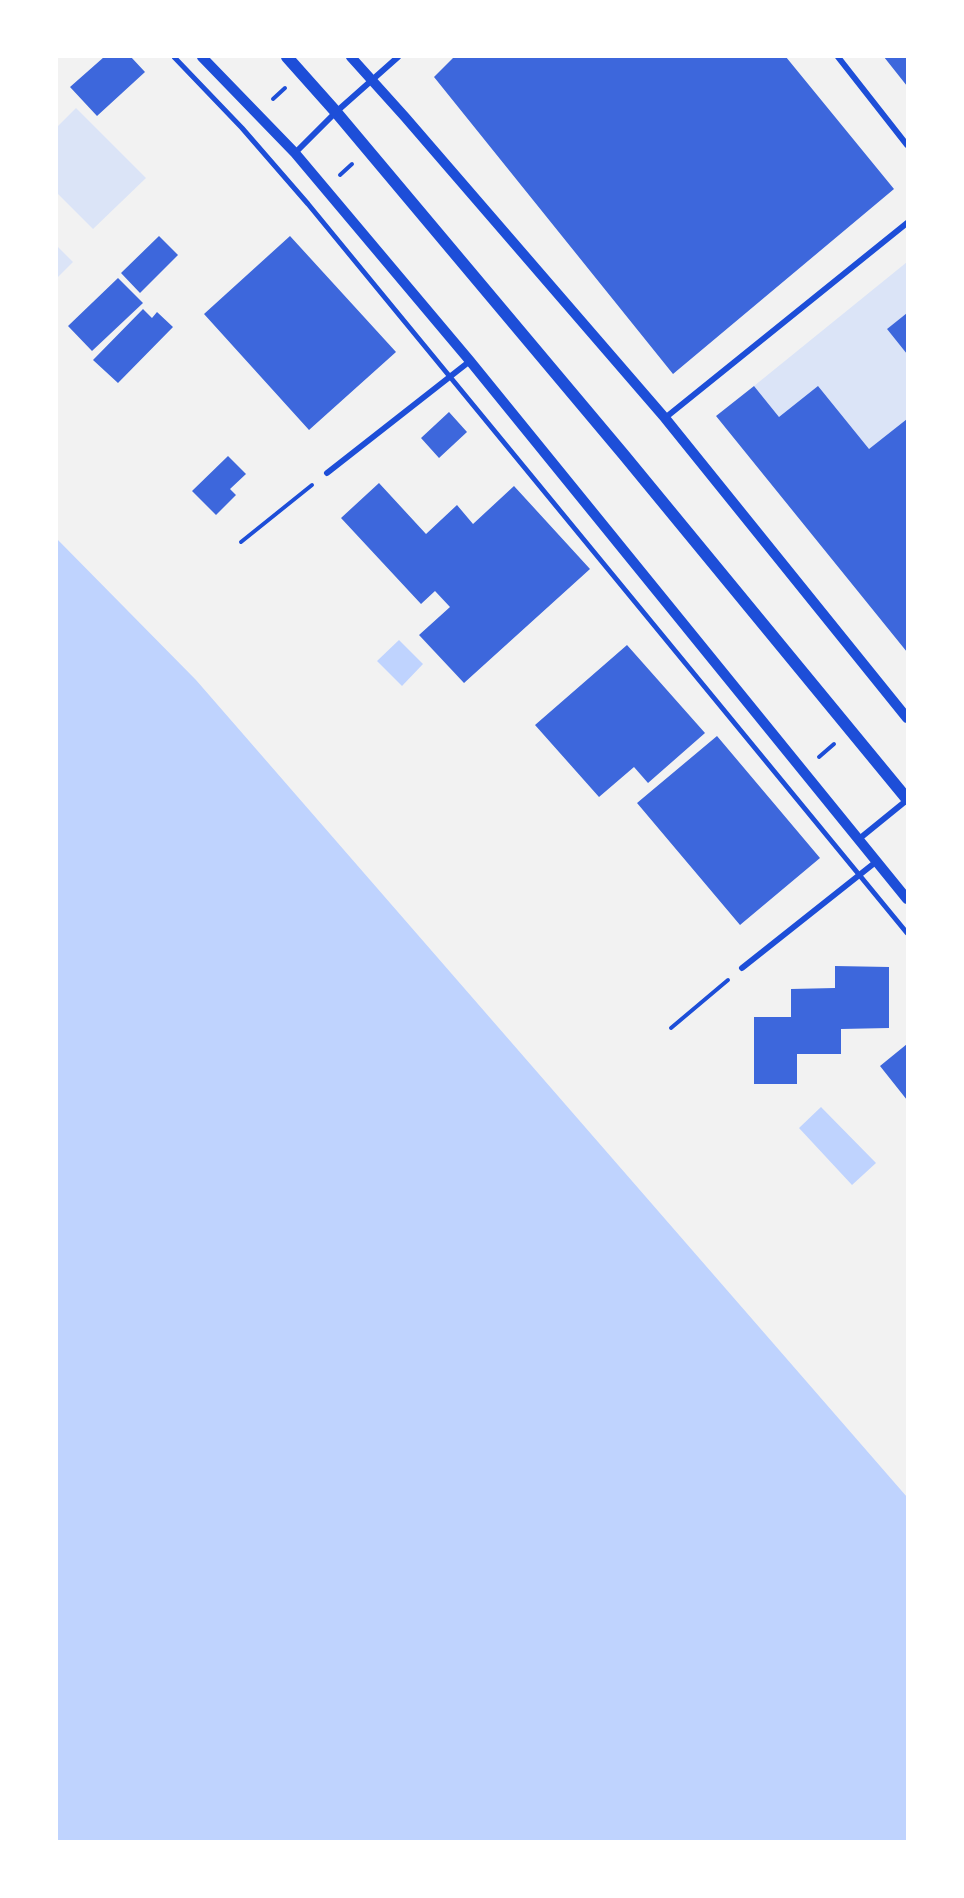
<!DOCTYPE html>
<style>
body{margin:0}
#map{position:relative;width:964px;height:1898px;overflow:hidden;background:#f2f2f2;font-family:Ubuntu,sans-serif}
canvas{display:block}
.frame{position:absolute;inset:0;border:58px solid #fff;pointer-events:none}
</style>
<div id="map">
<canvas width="964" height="1898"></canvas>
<div class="frame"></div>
</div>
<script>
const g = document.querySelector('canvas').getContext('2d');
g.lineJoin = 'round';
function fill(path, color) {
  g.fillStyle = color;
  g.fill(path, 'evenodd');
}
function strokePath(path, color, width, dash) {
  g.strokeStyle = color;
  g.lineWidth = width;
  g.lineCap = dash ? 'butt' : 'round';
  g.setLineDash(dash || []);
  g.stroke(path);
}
fill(new Path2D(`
 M 76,108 L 146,178 L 93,229 L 57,193 L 57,127 Z
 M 57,246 L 73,262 L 57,278 Z
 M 907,262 L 907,313 L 887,329 L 907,354 L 907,419 L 869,449 L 779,417 L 754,386 Z`), '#dbe4f7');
fill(new Path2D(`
 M 57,539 L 196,680 L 907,1497 L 907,1841 L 57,1841 Z
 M 399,640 L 423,664 L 402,686 L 377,661 Z
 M 821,1107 L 876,1163 L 852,1185 L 799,1128 Z`), '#bfd3fe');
fill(new Path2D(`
 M 104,57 L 131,57 L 145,72 L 97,116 L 70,87 Z
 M 454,57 L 786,57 L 894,189 L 673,374 L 434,77 Z
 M 884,57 L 907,57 L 907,86 Z
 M 159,236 L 178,255 L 140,293 L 121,273 Z
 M 290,236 L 396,352 L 309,430 L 204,314 Z
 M 118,278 L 143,303 L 92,351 L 68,326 Z
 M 143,309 L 152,318 L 157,312 L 173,327 L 118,383 L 93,360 Z
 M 907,313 L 907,354 L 887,329 Z
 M 754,386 L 779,417 L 818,386 L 869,449 L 907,419 L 907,652 L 716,416 Z
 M 449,412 L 467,432 L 439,458 L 421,438 Z
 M 228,456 L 246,474 L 230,489 L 236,495 L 216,515 L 192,491 Z
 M 379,483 L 426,534 L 457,505 L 473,524 L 514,486 L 590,569 L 464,683 L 419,635 L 450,607 L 435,591 L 421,604 L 341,518 Z
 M 627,645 L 705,733 L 648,783 L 634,767 L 599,797 L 535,725 Z
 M 717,736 L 820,858 L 740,925 L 637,803 Z
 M 835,966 L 889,967 L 889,1028 L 841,1029 L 841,1054 L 797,1054 L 797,1084 L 754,1084 L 754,1017 L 791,1017 L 791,989 L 835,988 Z
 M 907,1044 L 907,1100 L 880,1066 Z`), '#3d67dc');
strokePath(new Path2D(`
 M 273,99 L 285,88
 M 340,175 L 352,164
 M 241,542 L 312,485
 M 819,757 L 834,744
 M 671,1028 L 728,980`), '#1d4ed8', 4);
strokePath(new Path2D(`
 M 174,57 L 242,128 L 308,204 L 907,933`), '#1d4ed8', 5);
strokePath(new Path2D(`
 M 838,57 L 907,145
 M 295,153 L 336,112 L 398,57
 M 665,418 L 907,223
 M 327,473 L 470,361
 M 859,839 L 907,800
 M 742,968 L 877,861`), '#1d4ed8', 6);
strokePath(new Path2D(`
 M 202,57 L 295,153 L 470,361 L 907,899
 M 351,57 L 405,117 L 665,418 L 907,718`), '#1d4ed8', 10);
strokePath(new Path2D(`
 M 287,57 L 336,112 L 624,455 L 907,799`), '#1d4ed8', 12);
</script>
